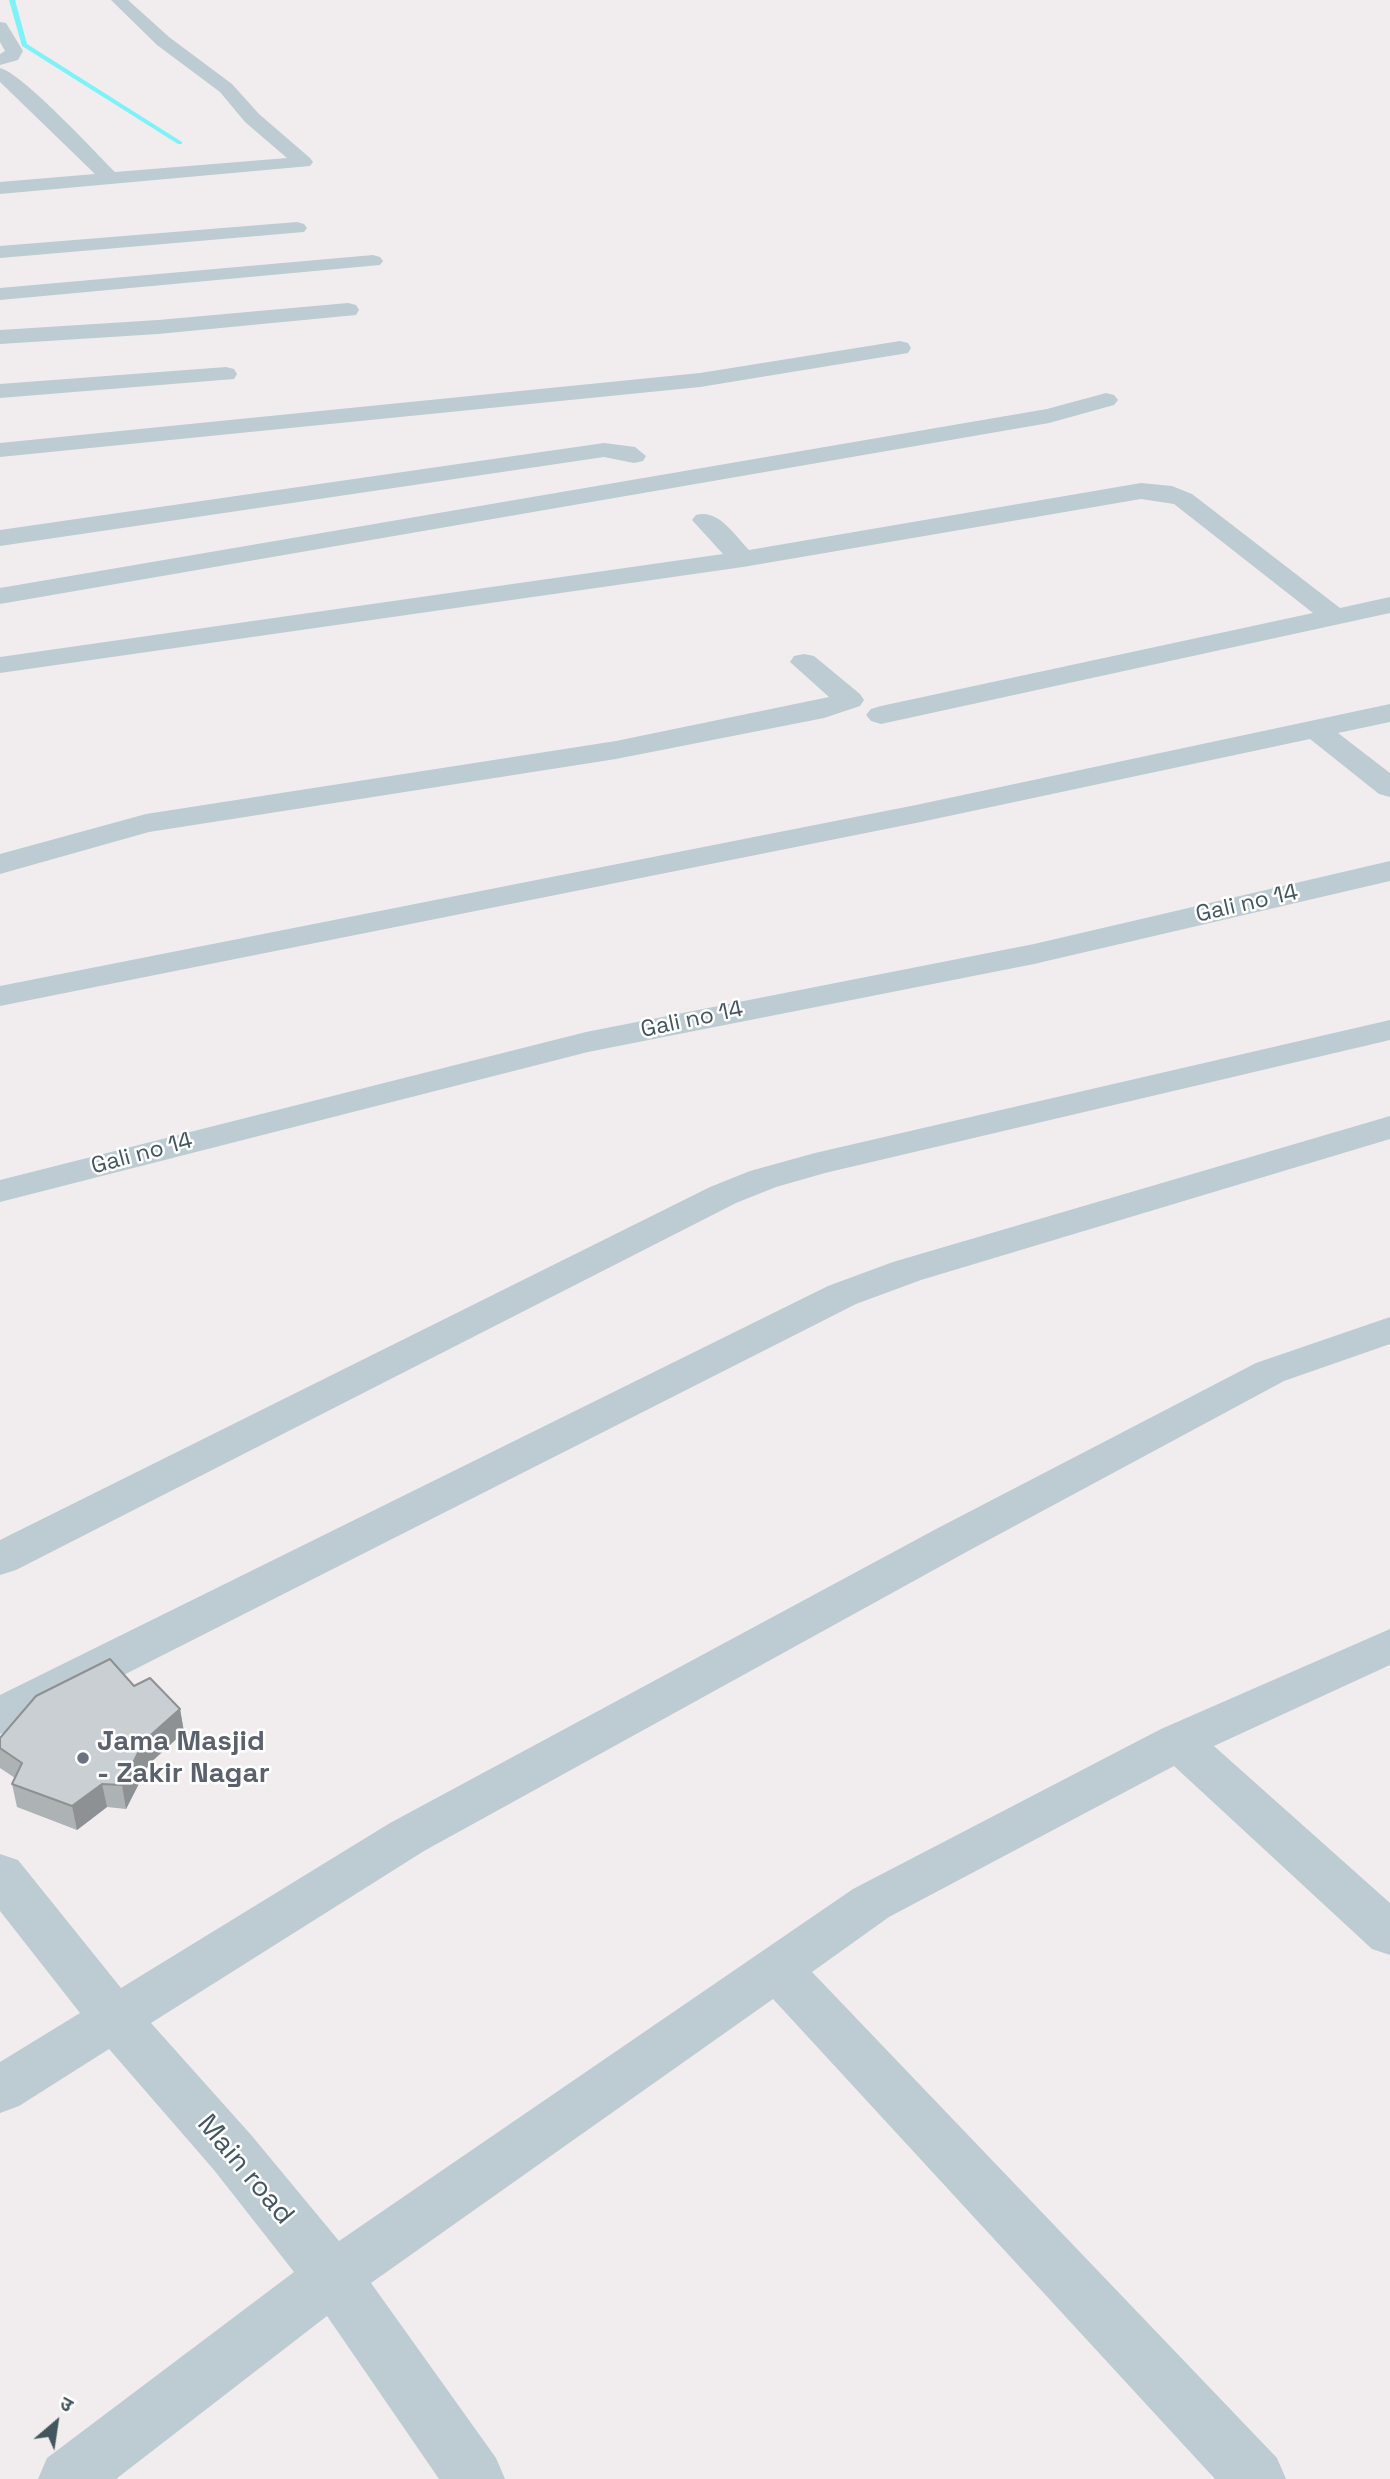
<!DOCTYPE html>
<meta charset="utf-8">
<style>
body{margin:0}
#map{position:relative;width:1390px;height:2479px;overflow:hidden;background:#f1edee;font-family:"Space Grotesk","Noto Sans Devanagari",sans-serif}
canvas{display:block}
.north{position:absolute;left:21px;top:2388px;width:70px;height:70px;-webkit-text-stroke:5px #fff;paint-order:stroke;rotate:29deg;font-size:19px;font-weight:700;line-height:28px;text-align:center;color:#43565d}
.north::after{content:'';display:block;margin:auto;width:24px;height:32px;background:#43565d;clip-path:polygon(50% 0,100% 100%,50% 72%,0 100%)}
</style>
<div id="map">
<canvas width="1390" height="2479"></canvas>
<div class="north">उ</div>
</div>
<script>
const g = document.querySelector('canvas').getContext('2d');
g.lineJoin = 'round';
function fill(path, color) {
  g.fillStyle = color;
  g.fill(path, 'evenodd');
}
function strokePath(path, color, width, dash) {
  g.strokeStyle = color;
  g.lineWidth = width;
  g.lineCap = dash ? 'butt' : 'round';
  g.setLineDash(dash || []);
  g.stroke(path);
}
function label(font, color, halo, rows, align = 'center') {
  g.font = font + ' "Space Grotesk",sans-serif';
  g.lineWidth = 5;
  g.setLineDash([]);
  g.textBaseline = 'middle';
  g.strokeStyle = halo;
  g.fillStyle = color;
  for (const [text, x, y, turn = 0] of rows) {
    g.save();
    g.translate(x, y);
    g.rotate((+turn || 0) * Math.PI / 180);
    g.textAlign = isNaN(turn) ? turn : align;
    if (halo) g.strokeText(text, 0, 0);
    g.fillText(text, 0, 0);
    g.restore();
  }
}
fill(new Path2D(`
 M 9,0 L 15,0 L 27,44 L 182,142 L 182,144 L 178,144 L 22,46 Z`), '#7df2f7');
fill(new Path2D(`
 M 111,0 L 128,0 L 169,37 L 232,84 L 259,114 L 310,158 L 313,162 L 310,166 L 0,194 L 0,182 L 95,174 L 0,82 L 0,68 C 22,73 95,152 115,172 L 287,158 L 245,122 L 220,92 L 157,45 Z
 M 0,22 L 6,23 L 23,51 L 18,60 L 0,65 L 0,54 L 5,51 L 0,42 Z
 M 297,222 L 304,224 L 307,228 L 304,232 L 0,258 L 0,246 Z
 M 373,255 L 380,257 L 383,261 L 380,265 L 0,300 L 0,288 Z
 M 348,303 L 356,305 L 359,310 L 356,315 L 158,334 L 0,344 L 0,330 L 158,320 Z
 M 900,341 L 908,343 L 911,348 L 908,353 L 700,387 L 0,457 L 0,443 L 700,373 Z
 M 226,367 L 234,369 L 237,374 L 234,379 L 0,398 L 0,384 Z
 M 1106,393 L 1114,395 L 1118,400 L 1114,405 L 1049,423 L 0,604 L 0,588 L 1047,409 Z
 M 604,443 L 635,447 L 646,456 L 643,461 L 634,463 L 604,457 L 0,546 L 0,530 Z
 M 1141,483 L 1172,486 L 1192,494 L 1340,608 L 1390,597 L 1390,613 L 881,724 L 871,721 L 866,715 L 871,709 L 881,706 L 1313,613 L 1174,504 L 1141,499 L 743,567 L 0,673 L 0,657 L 723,554 L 692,520 L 696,515 C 719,509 734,535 749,550 Z
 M 804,654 L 814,656 L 860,694 L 864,700 L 860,706 L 824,718 L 616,759 L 149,832 L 0,874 L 0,854 L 146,814 L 616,741 L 829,697 L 790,662 L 794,656 Z
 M 1390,704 L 1390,722 L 1338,733 L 1390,773 L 1390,797 L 1379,794 L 1310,739 L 916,823 L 0,1006 L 0,986 L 916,805 Z
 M 1390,861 L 1390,881 L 1034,964 L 588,1052 L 0,1202 L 0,1180 L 586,1032 L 1034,944 Z
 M 1390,1020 L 1390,1040 L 825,1173 L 776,1187 L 736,1203 L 16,1570 L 0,1575 L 0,1540 L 710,1187 L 750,1171 L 815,1153 Z
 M 1390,1116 L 1390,1139 L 921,1280 L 856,1304 L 17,1729 L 0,1734 L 0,1695 L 828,1286 L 893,1262 Z
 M 1390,1317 L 1390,1344 L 1284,1381 L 970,1550 L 424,1851 L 151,2023 L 252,2136 L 339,2241 L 853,1889 L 1161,1729 L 1390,1629 L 1390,1665 L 1214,1746 L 1390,1903 L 1390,1955 L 1372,1949 L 1174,1766 L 889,1917 L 812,1972 L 1277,2458 L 1286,2479 L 1215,2479 L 773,1999 L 371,2283 L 496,2458 L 505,2479 L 439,2479 L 327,2316 L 116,2479 L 38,2479 L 47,2458 L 294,2272 L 214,2170 L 109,2049 L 19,2106 L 0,2113 L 0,2062 L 80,2013 L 0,1911 L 0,1854 L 18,1860 L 121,1988 L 390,1823 L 938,1528 L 1256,1363 Z`), '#bcccd2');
fill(new Path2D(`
 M 134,1686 L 180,1709 L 184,1732 L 149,1764 L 126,1809 L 107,1807 L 77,1830 L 17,1807 L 12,1784 L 15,1778 L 0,1768 L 0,1738 Z`), '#adb2b5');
fill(new Path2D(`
 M 180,1709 L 184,1732 L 149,1764 L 126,1809 L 122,1785 L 144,1741 Z
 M 102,1784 L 107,1807 L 77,1830 L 72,1806 Z`), '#8d9194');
const building = new Path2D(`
 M 110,1659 L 134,1686 L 150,1678 L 180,1709 L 144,1741 L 122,1785 L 102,1784 L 72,1806 L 12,1784 L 22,1763 L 0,1748 L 0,1738 L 36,1696 Z`);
fill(building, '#c9cfd3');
strokePath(building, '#8d9194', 2);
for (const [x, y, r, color] of [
 [83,1758,7,"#6b7280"]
]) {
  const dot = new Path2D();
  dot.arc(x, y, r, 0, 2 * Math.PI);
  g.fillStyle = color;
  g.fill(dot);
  strokePath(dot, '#fff', 2.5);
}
label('23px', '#43565d', '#fff', [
 ["Gali no 14",1247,904,-13],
 ["Gali no 14",692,1020,-12],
 ["Gali no 14",142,1154,-15]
]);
label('bold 28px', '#5b616d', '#fff', [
 ["Jama Masjid",97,1742],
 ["- Zakir Nagar",97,1774]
], 'left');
label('28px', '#43565d', '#fff', [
 ["Main road",245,2170,50]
]);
</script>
